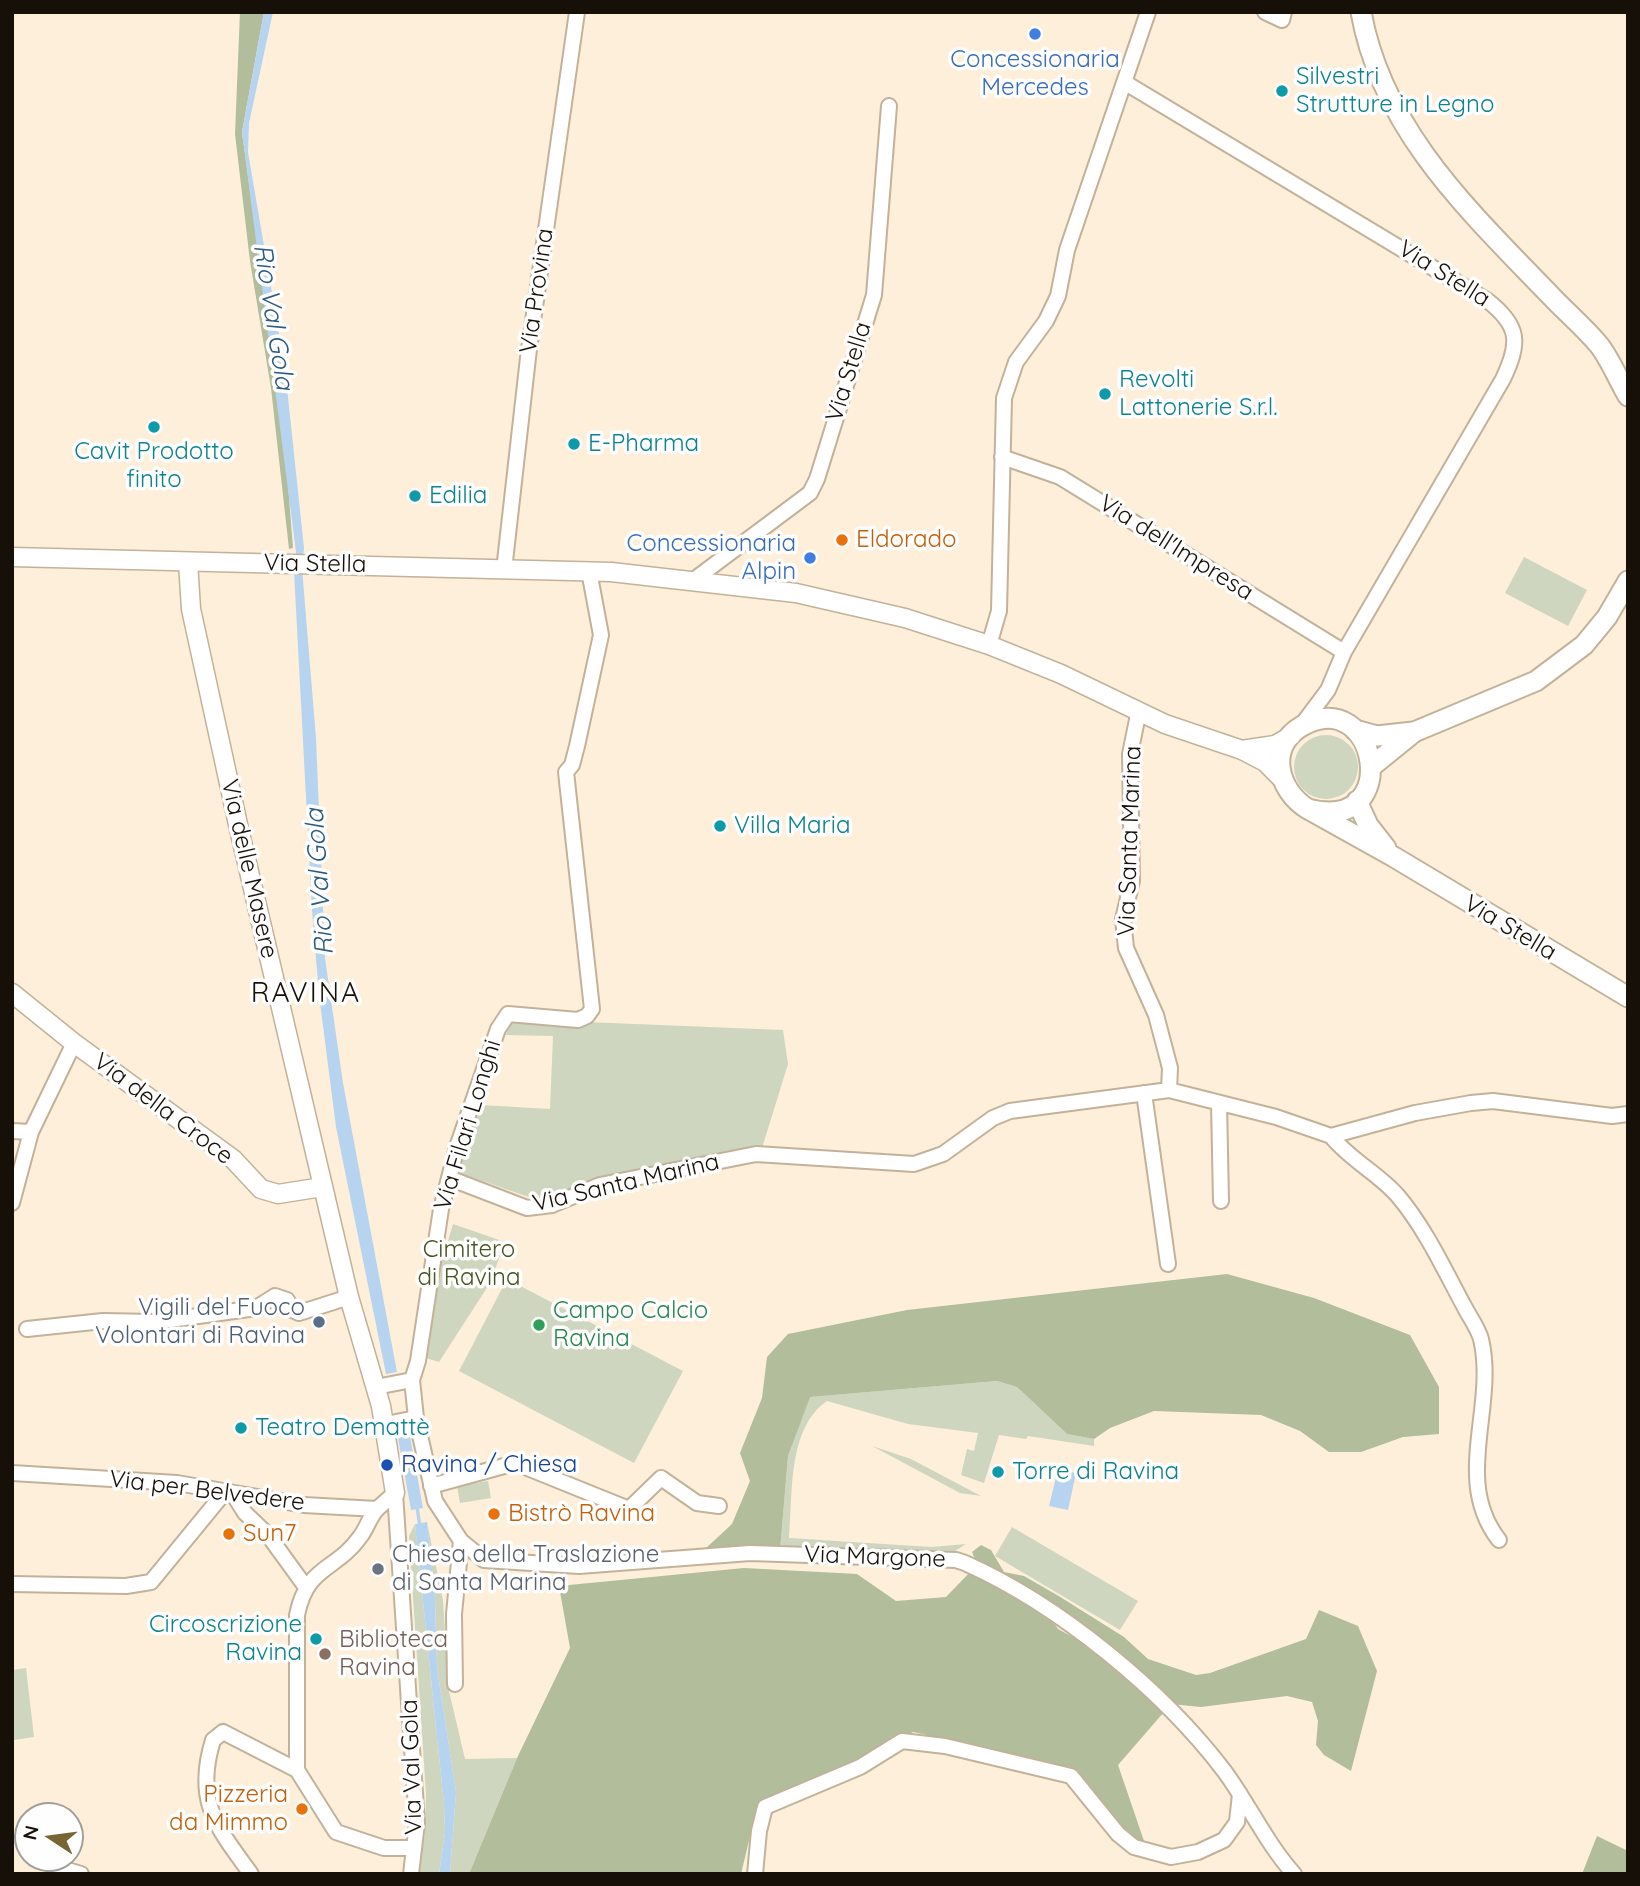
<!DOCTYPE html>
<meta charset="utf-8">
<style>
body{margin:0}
#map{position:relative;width:1640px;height:1886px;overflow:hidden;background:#fdefda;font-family:Quicksand,sans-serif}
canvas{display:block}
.frame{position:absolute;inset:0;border:14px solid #161008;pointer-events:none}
.north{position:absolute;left:14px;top:1802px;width:70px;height:70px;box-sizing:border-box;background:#fefefe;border:2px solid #a19f9c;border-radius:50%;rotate:283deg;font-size:19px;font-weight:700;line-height:28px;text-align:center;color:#161008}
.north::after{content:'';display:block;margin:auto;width:24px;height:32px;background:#776634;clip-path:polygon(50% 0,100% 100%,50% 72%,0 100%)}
</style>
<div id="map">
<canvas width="1640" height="1886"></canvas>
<div class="frame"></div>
<div class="north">N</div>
</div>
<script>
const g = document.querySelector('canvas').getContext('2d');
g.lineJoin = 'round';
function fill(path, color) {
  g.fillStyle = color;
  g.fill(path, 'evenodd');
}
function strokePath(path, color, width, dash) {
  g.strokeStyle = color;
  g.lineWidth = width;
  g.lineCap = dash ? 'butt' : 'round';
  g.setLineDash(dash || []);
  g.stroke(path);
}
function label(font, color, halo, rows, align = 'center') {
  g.font = font + ' Quicksand,sans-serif';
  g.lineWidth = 7;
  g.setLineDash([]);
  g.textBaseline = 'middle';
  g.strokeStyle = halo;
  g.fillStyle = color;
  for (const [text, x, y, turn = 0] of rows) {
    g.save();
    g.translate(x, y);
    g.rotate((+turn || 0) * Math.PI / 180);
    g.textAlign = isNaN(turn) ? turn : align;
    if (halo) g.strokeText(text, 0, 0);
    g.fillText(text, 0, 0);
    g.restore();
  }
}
fill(new Path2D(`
 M 1524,557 L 1587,590 L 1568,626 L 1505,593 Z
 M1294 767a32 32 0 1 1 64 0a32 32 0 1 1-64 0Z
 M 512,1019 L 783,1030 L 788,1064 L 762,1148 L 540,1201 L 457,1172 L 481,1105 L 550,1109 L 553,1036 L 506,1035 Z
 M 453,1224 L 505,1242 L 490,1283 L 439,1362 L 426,1358 L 440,1268 Z
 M 507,1279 L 683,1371 L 634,1463 L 459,1371 Z
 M 997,1381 L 1017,1387 L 1067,1434 L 1094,1439 L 1094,1446 L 1028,1436 L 1026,1439 L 999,1435 L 984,1483 L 961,1475 L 967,1449 L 974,1451 L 978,1433 L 908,1424 L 827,1401 C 787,1428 793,1496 789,1538 L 931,1547 L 966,1544 L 955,1551 L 932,1554 L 780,1551 L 788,1456 L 809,1397 Z
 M 872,1446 L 911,1459 L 981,1496 L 960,1493 Z
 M 488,1481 L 491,1498 L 460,1503 L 457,1486 Z
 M 427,1522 L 443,1601 L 449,1691 L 465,1759 L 517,1758 L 469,1874 L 450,1874 L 456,1792 L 437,1668 L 435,1597 Z
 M 415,1524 L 444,1804 L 445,1832 L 439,1874 L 418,1874 L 425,1833 L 426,1794 L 409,1536 Z
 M 1012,1527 L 1138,1601 L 1120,1630 L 995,1556 Z
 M 26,1668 L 34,1737 L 14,1740 L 12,1670 Z`), '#ced6bf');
fill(new Path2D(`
 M 240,12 L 264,12 L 242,132 L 285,447 L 293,548 L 289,549 L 271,388 L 250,261 L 235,134 Z
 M 1227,1274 L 1314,1298 L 1410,1335 L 1439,1387 L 1439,1434 L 1403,1437 L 1361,1452 L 1329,1452 L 1300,1431 L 1261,1415 L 1154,1411 L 1110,1428 L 1094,1439 L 1067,1434 L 1017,1387 L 997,1381 L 810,1397 L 788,1456 L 780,1551 L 705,1549 L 732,1524 L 750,1481 L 740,1453 L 762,1398 L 767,1357 L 788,1334 L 907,1310 Z
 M 981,1545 L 991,1550 L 1004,1572 L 1024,1576 L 1057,1595 L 1124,1637 L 1148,1659 L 1196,1675 L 1210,1673 L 1306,1639 L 1319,1610 L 1358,1626 L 1377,1671 L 1351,1771 L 1324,1755 L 1316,1745 L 1318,1721 L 1312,1702 L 1287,1696 L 1201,1707 L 1171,1704 L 1058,1608 L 977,1564 L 972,1552 Z
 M 744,1568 L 857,1574 L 896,1601 L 946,1597 L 972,1570 L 1046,1611 L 1058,1629 L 1095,1649 L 1164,1712 L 1118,1765 L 1144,1841 L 1135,1840 L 1121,1831 L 1069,1767 L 913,1732 L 757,1807 L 741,1874 L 469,1874 L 517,1758 L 570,1648 L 559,1586 Z
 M 1597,1836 L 1628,1851 L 1628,1874 L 1582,1874 Z`), '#b1bd9b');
fill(new Path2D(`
 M 264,12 L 273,12 L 249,123 L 248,152 L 285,369 L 304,548 L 302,568 L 316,738 L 325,958 L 343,1083 L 397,1372 L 386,1374 L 336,1127 L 319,995 L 312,910 L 294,572 L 296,552 L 242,132 Z
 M 409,1431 L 423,1508 L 411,1510 L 397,1433 Z
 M 1058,1469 L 1076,1473 L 1068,1510 L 1049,1506 Z
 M 427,1522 L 435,1598 L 437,1668 L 456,1792 L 450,1874 L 439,1874 L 445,1832 L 444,1804 L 415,1524 Z`), '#b6d4f0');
strokePath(new Path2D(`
 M 417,1507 L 420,1527`), '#b6d4f0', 3.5);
const minor = new Path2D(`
 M 1265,12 L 1282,20 L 1284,12
 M 1124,82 L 1488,301 C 1520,326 1520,343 1503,379 L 1344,652 L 1328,690 L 1301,726
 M 1002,457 L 1060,477 L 1344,652
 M 504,570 L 529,349 L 577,12
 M 589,571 L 601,635 L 577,746 L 572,765 L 566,772 L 592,1009 L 587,1016 L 578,1020 L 508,1014 L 498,1029 L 457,1147 L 441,1209 L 418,1361 L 412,1380 L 416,1418 L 435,1501 L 461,1541 L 484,1560 L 579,1566 L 750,1553 L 956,1560 L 965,1563 C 1059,1605 1163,1690 1225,1772 C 1249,1805 1267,1844 1294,1874
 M 695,579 L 810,493 L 817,479 L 874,295 L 889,106
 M 989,645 L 999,611 L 1004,398 L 1016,362 L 1046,321 L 1058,296 L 1067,250 L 1148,12
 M 1139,710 L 1130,754 L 1132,881 L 1123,919 L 1126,948 L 1156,1015 L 1170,1068 L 1169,1090
 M 1144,1093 L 1168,1264
 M 1219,1103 L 1221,1201
 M 12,1131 L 31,1132
 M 1331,1136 C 1350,1160 1378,1173 1398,1196 C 1425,1228 1444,1269 1464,1306 C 1469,1316 1478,1328 1481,1339 C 1497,1407 1452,1480 1499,1540
 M 449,1178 L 527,1208 L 552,1205 L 600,1185 L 756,1154 L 914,1164 L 943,1154 L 993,1118 L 1010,1111 L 1169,1090 L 1276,1117 L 1331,1136 L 1415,1113 L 1471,1103 L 1493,1101 L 1612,1116 L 1628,1114
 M 12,1203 L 31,1132 L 74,1043
 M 27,1329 L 103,1321 L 155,1322 L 256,1308 L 275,1296 L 287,1300 L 292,1310 L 299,1313 L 349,1297
 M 376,1387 L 412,1380
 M 386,1424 L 416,1418
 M 12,1473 L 177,1483 L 304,1505 L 377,1509 L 395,1493
 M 431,1486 L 515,1463 L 629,1509 L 661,1478 L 697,1503 L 719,1506
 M 395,1493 L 417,1823 L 411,1874
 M 233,1494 L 245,1513 L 268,1535 L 305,1586
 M 377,1509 C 369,1518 367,1528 360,1537 C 336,1571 307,1565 297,1615 L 297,1770 L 336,1832 L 384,1848 L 414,1848
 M 12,1584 L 126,1586 L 151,1582 L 224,1493
 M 455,1684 L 454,1614 L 461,1541
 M 51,1865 L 81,1874
 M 251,1874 C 217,1827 194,1802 213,1740 L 223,1732 L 297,1770
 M 755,1874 L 759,1831 L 765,1807 L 860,1767 L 902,1741 L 945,1746 L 1071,1776 L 1118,1834 L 1134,1847 L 1171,1857 L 1198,1852 L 1224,1840 L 1237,1822 L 1240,1794`);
const tertiary = new Path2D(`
 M 12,557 L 611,572 L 796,593 L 905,618 L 989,645 L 1061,674 L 1165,724 L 1242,750 L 1265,762 L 1280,777
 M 188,562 L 191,609 L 239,829 L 349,1297 L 381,1406 L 395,1493
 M 1242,750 L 1275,745 L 1291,736
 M 12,993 L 74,1043 L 233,1159 L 261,1189 L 278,1194 L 322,1187`);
const secondary = new Path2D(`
 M 1361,12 C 1382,130 1470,212 1550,295 C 1566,312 1584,327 1599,345 C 1610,359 1618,379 1628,396
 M 1355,730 L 1377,736 L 1413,732
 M 1372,766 L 1414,732 L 1536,681 L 1584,645 L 1607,617 L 1628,581
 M 1357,801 L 1368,825 L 1386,848
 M 1308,809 C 1405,835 1378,683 1302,726 C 1266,747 1278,791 1308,809 L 1394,857 L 1628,997`);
strokePath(minor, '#c2b299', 18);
strokePath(tertiary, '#c2b299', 21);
strokePath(secondary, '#c2b299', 23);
strokePath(minor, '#fff', 14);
strokePath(tertiary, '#fff', 18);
strokePath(secondary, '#fff', 19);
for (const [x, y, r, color] of [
 [1035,34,7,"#3f7fe0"],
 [1282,91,7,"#0f9aa8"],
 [1105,394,7,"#0f9aa8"],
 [154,427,7,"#0f9aa8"],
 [574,444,7,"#0f9aa8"],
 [415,496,7,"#0f9aa8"],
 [842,540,7,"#e8710a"],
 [810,558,7,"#3f7fe0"],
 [720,826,7,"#0f9aa8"],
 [319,1322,7,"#5c6f8a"],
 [539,1325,7,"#2e9e5b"],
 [241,1428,7,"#0f9aa8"],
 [387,1465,7,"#1a4fb4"],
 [998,1472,7,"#0f9aa8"],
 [494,1514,7,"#e8710a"],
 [229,1534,7,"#e8710a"],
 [378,1569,7,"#6b7280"],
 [316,1639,7,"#0f9aa8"],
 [325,1654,7,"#8d6e63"],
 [302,1809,7,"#e8710a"]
]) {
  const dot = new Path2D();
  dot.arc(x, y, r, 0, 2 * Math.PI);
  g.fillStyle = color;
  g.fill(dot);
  strokePath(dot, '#fefefe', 2.5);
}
label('24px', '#366cbe', '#fefefe', [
 ["Concessionaria",1035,60],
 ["Mercedes",1035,88],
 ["Concessionaria",796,544,"right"],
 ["Alpin",796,572,"right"]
]);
label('24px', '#0d838f', '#fefefe', [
 ["Silvestri",1296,77],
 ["Strutture in Legno",1296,105],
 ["Revolti",1119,380],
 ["Lattonerie S.r.l.",1119,408],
 ["E-Pharma",588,444],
 ["Cavit Prodotto",154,452,"center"],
 ["finito",154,480,"center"],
 ["Edilia",429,496],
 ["Villa Maria",734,826],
 ["Teatro Demattè",255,1428],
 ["Torre di Ravina",1012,1472],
 ["Circoscrizione",302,1625,"right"],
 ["Ravina",302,1653,"right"]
], 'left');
label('24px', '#161008', '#fefefe', [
 ["Via Stella",1444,274,32],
 ["Via Provina",537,291,-82],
 ["Via Stella",849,372,-73],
 ["Via dell'Impresa",1176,548,32],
 ["Via Stella",315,564,1],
 ["Via Santa Marina",1130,841,-88],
 ["Via delle Masere",249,869,77],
 ["Via Stella",1510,928,31],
 ["Via della Croce",163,1109,37],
 ["Via Filari Longhi",468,1125,-73],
 ["Via Santa Marina",626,1183,-13],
 ["Via per Belvedere",207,1491,7],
 ["Via Margone",875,1557,2],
 ["Via Val Gola",412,1767,-92]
]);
label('24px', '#c56008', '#fefefe', [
 ["Eldorado",856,540],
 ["Bistrò Ravina",508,1514],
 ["Sun7",243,1534],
 ["Pizzeria",288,1795,"right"],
 ["da Mimmo",288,1823,"right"]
], 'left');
label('24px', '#455520', '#fefefe', [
 ["Cimitero",469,1250],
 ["di Ravina",469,1278]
]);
label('24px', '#4e5e75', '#fefefe', [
 ["Vigili del Fuoco",305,1308],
 ["Volontari di Ravina",305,1336]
], 'right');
label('24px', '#27864d', '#fefefe', [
 ["Campo Calcio",553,1311],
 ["Ravina",553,1339]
], 'left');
label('24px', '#164399', '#fefefe', [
 ["Ravina / Chiesa",401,1465]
], 'left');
label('24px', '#5b616d', '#fefefe', [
 ["Chiesa della Traslazione",392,1555],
 ["di Santa Marina",392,1583]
], 'left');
label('24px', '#785e54', '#fefefe', [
 ["Biblioteca",339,1640],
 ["Ravina",339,1668]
], 'left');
label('italic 26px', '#2c5a80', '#fefefe', [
 ["Rio Val Gola",273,317,81],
 ["Rio Val Gola",320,882,-94]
]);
g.letterSpacing = '2px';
label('28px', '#161008', '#fefefe', [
 ["RAVINA",306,994]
]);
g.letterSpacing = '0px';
</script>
